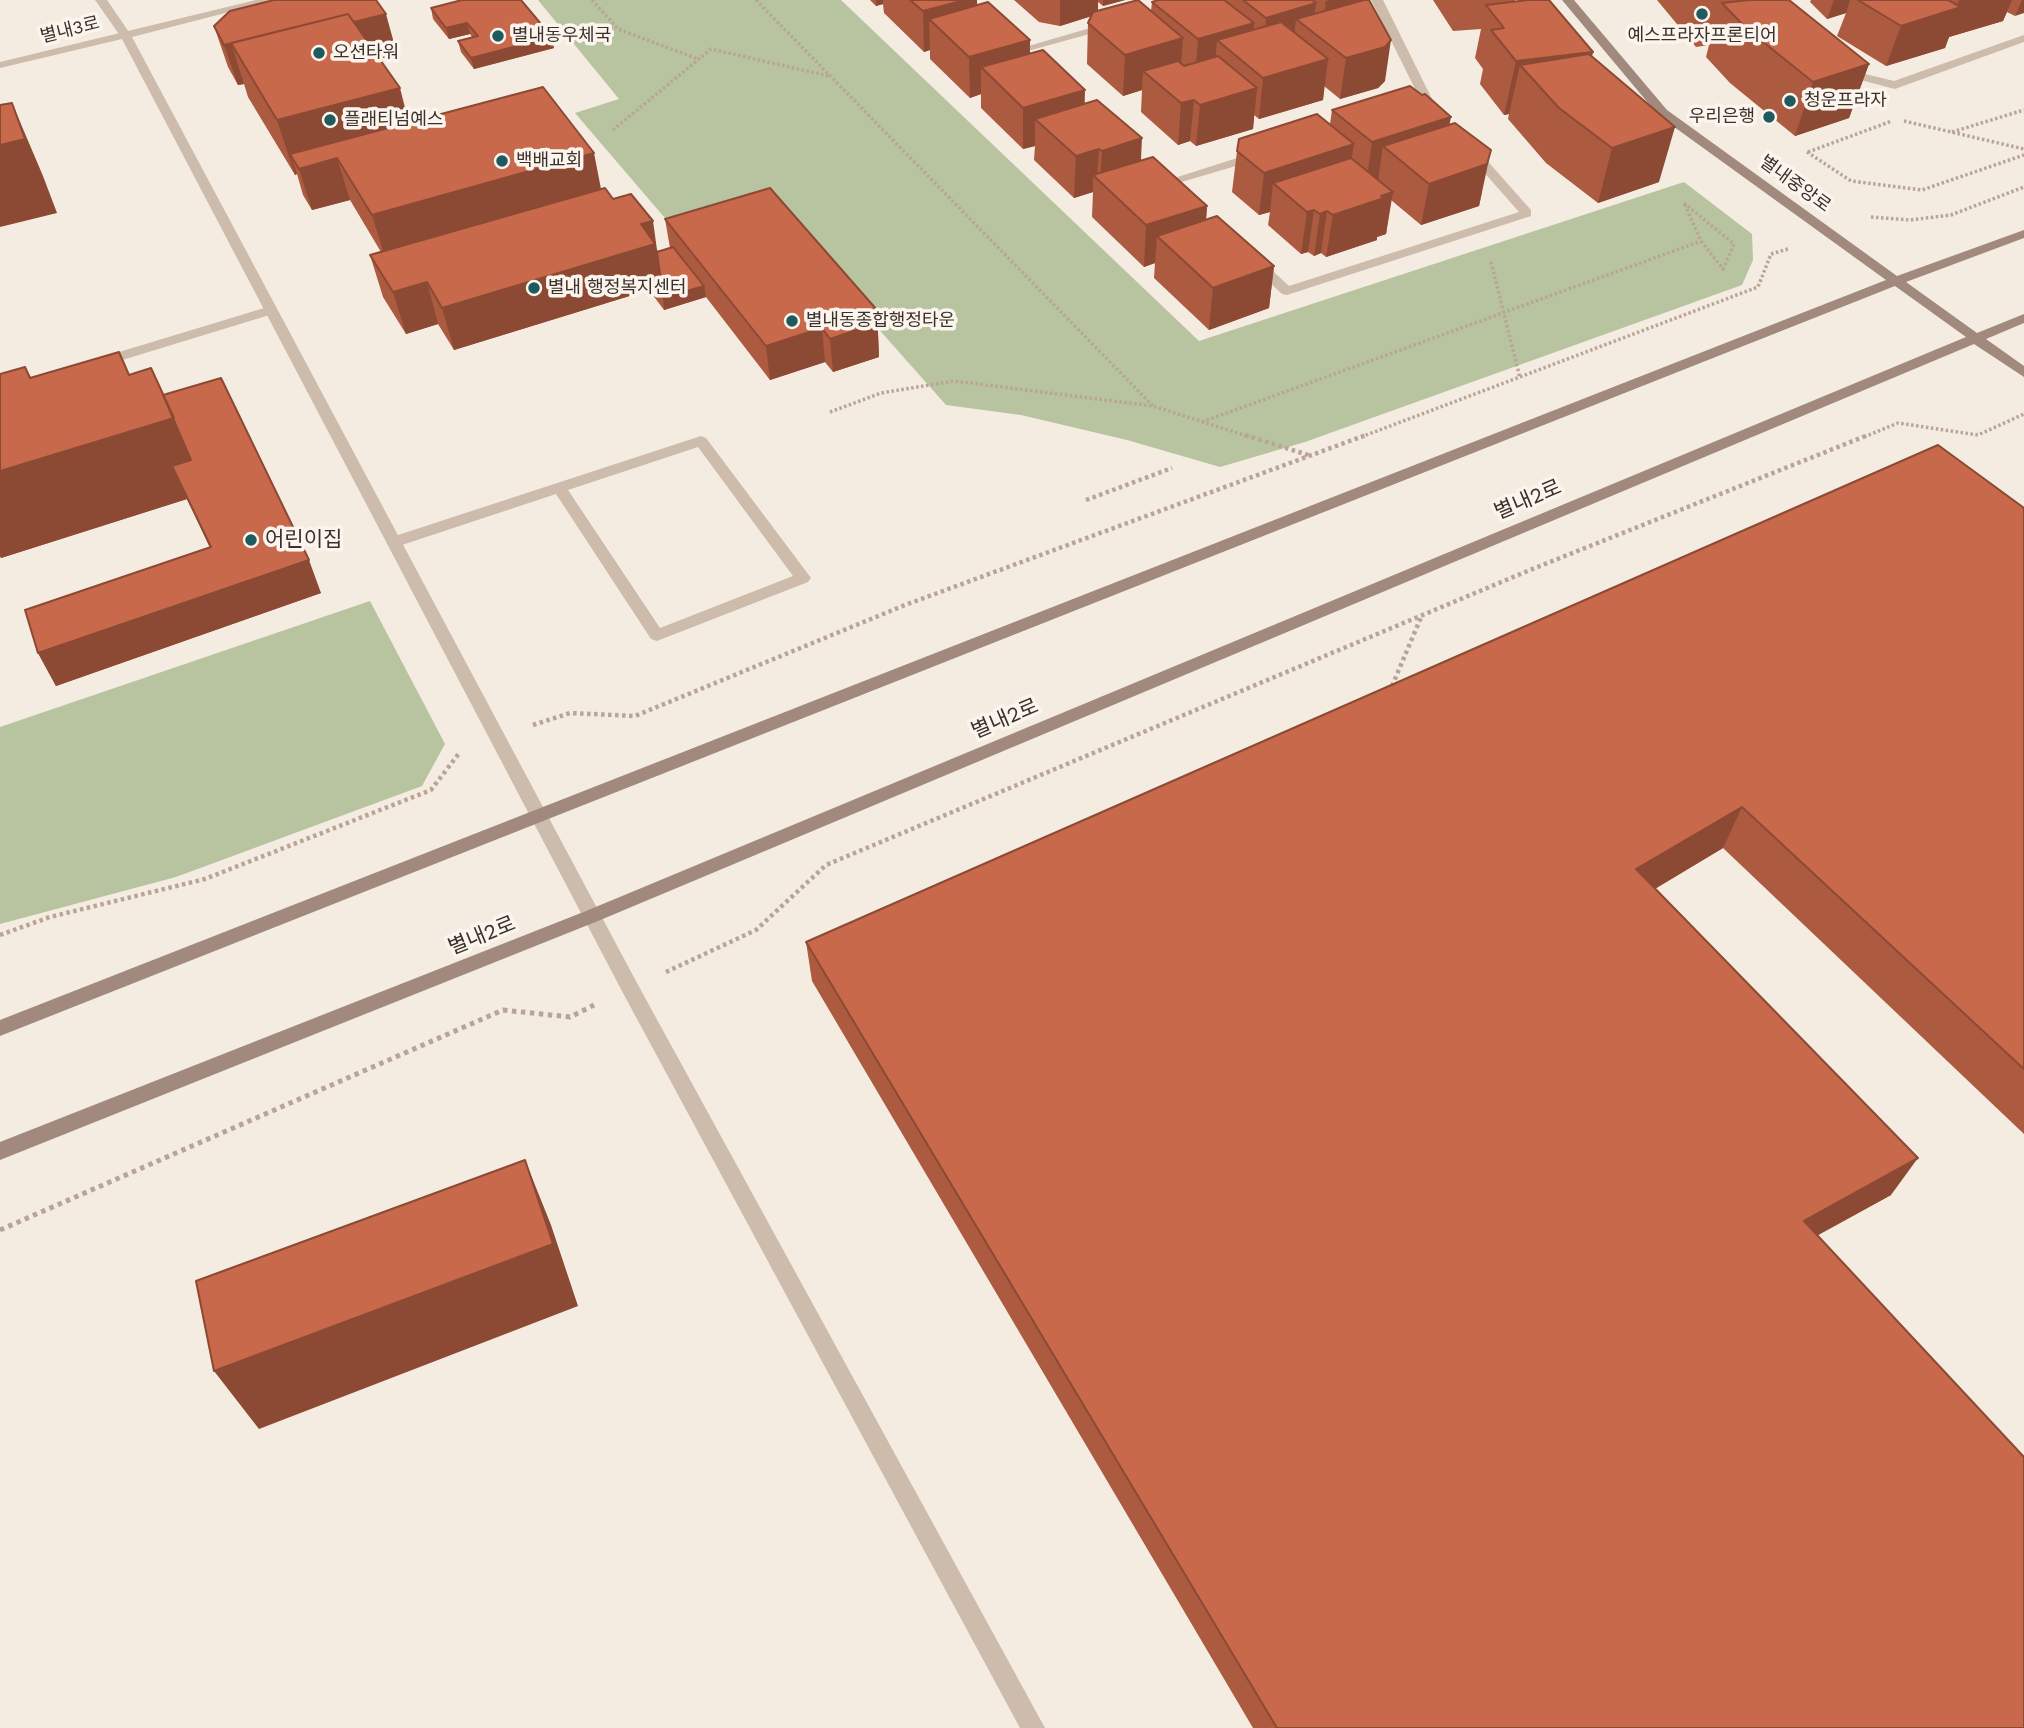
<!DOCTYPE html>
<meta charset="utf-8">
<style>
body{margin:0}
canvas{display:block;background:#f4ebe1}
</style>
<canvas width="2024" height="1728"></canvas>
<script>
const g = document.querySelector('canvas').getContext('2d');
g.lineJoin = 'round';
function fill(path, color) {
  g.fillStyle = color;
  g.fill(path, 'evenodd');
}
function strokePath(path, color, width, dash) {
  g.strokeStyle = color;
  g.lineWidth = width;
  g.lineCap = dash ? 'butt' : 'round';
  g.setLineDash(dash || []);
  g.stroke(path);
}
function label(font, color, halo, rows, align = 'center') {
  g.font = font + ' "Work Sans","Noto Sans KR",sans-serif';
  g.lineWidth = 7;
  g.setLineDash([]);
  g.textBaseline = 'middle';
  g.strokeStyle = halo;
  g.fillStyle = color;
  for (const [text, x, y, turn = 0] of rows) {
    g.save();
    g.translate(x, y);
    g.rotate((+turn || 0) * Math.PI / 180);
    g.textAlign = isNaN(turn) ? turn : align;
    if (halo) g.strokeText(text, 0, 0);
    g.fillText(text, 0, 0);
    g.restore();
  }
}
fill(new Path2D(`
 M 538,0 L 841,0 L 1199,341 L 1684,182 L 1752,234 L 1753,260 L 1742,285 L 1305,442 L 1220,467 L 1127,440 L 1021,415 L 946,405 L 772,209 L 682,238 L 575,113 L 619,99 Z
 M 370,601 L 445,744 L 422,786 L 176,877 L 0,924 L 0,727 Z`), '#b8c4a0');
strokePath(new Path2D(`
 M 592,0 L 618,29 L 698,59
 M 756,0 L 1153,406
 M 1904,121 L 2024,149
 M 613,130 L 711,49 L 829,76
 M 1952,132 L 2024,110
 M 1807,152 L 1851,181 L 1922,190 L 2024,155
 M 1808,152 L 1892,121
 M 1684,203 L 1734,244 L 1723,269 L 1701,241 Z
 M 1871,217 L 1910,220 L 1951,215 L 2024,187
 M 1491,262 L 1520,378
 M 830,412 L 881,393 L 954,381 L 1153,406 L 1250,437
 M 1202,422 L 1701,241
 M 1361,437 L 1758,287 L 1771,254 L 1788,249
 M 1864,437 L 1898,423 L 1978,435 L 2024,414`), '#b9a596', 3.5, [2.5, 2.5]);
strokePath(new Path2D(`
 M 1245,435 L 1308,455
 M 1086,500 L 1172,468
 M 1392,686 L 1422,615
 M 533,725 L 570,713 L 635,716 L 905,605 L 1366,435
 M 0,935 L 50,917 L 205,879 L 431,790 L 460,752
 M 666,972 L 756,930 L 826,865 L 1530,570 L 1868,435`), '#b9a596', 4.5, [3.5, 3.5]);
strokePath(new Path2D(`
 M 0,1230 L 503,1010 L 570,1017 L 594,1005`), '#b9a596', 5, [4.5, 4.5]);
fill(new Path2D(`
 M 95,0 L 107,0 L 131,35 L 129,37 L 121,37 Z
 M 271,306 L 276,307 L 276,313 L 106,365 L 101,366 L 94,362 L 96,359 Z
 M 701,436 L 706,438 L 811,578 L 808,582 L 657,641 L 651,639 L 556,494 L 399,546 L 389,546 L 386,542 L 389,538 ZM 698,447 L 793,576 L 660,628 L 568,490 Z`), '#cdbbac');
fill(new Path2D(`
 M 256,0 L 276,0 L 132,37 L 637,983 L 1045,1728 L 1020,1728 L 623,993 L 122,39 L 0,68 L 0,62 Z
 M 1371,0 L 1383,0 L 1434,103 L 1444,114 L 1442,117 L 1434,117 L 1423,105 Z
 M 1111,22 L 1117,25 L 1115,27 L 1024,52 L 1018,49 Z
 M 2024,35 L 2024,42 L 1895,89 L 1845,76 L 1838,69 L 1844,66 L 1853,71 L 1894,81 Z
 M 1471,146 L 1475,147 L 1531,210 L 1531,216 L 1287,295 L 1282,294 L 1249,263 L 1256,259 L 1261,260 L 1289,286 L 1519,212 L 1467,153 L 1467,147 Z
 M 1259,151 L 1263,152 L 1263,158 L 1168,186 L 1162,182 Z`), '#cdbbac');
fill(new Path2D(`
 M 1562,0 L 1574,0 L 1667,110 L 1897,276 L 2024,230 L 2024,238 L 1906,282 L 1977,333 L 2024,314 L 2024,323 L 1986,339 L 2024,366 L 2024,377 L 1974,344 L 598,921 L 0,1160 L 0,1142 L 586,911 L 1966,337 L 1895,286 L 0,1036 L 0,1020 L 1886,280 L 1659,116 Z`), '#a18a7d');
fill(new Path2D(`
 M 460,0 L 521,0 L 554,48 L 474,69 L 461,52 L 458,41 L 472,37 L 470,34 L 449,39 L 433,19 L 431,8 Z
 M 870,0 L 977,0 L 977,5 L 1030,40 L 1030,54 L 1085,103 L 1141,161 L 1207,206 L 1206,220 L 1274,266 L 1269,308 L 1209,330 L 1154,278 L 1155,263 L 1144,267 L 1092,217 L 1093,192 L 1074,198 L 1034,160 L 1035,146 L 1023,149 L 981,108 L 981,94 L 970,98 L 930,59 L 930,50 L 924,52 L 884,13 L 883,4 L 876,6 Z
 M 1014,0 L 1125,0 L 1103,6 L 1098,2 L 1098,11 L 1151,11 L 1152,2 L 1158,0 L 1361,0 L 1385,81 L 1378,88 L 1340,99 L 1324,86 L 1323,100 L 1259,119 L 1254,115 L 1253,129 L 1196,146 L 1190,141 L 1178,145 L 1141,112 L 1142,90 L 1123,96 L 1087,64 L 1088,23 L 1092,16 L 1060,26 L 1039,22 Z
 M 1433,0 L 1515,0 L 1515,2 L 1593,52 L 1592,56 L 1659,182 L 1598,203 L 1546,163 L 1508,119 L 1509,114 L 1504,115 L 1480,84 L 1483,69 L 1475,58 L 1481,29 L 1453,31 Z
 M 1657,0 L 1789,0 L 1869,64 L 1849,118 L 1795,136 L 1730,83 L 1706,57 L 1709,45 L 1696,47 Z
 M 1811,0 L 2024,0 L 2015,16 L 2007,12 L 2003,21 L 1949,37 L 1945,48 L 1886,66 L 1837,36 L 1846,13 L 1827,19 L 1810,2 Z
 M 214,26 L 397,54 L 379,59 L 409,122 L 601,189 L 613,199 L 658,251 L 670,248 L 665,219 L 877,310 L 879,357 L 833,372 L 825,362 L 770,380 L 706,297 L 664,310 L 649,290 L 454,350 L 438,324 L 406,334 L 383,297 L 370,255 L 381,252 L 350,200 L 312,210 L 303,195 L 297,174 L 295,175 L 248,97 L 244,84 L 238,85 L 228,67 Z
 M 1332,110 L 1450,125 L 1482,192 L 1479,206 L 1421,225 L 1391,200 L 1386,234 L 1377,237 L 1377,240 L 1326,257 L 1321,253 L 1314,256 L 1308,252 L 1301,254 L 1268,225 L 1270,212 L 1259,215 L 1232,192 L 1237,151 L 1330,124 Z
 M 25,367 L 30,378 L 129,375 L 163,395 L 321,593 L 56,686 L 38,653 L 210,548 L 187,499 L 1,558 L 0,556 L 0,374 Z
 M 2024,508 L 2024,1134 L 1723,848 L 1655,889 L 1891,1195 L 1818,1235 L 2024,1728 L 1253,1728 L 812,981 L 806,942 Z`), '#ac5a40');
fill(new Path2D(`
 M 876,0 L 883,0 L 883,4 L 876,6 Z
 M 965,0 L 977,0 L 978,37 L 929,19 L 930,50 L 924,52 L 923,11 Z
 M 1060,0 L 1098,0 L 1098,14 L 1060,26 Z
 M 1103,0 L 1125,0 L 1103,6 Z
 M 1331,0 L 1361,0 L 1356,31 L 1321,39 L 1326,1 Z
 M 1834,0 L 1850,0 L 1846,13 L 1827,19 Z
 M 1959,0 L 2012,0 L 2003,21 L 1949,37 L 1945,48 L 1886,66 L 1901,26 L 1956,9 Z
 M 2022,0 L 2024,0 L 2024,13 L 2015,16 Z
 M 1316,3 L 1312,32 L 1296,19 L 1293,49 L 1262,58 L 1266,18 Z
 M 386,14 L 397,54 L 334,71 L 323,30 Z
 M 316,22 L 231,43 L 244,84 L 238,85 L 224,45 Z
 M 467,23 L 470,34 L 449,39 L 446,28 Z
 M 1254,23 L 1250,64 L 1217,40 L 1214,74 L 1195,80 L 1198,39 Z
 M 552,37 L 554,48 L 474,69 L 471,58 Z
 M 1183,38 L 1180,78 L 1143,71 L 1142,90 L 1123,96 L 1125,55 Z
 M 1030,40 L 1030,80 L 981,67 L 981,94 L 970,98 L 969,57 Z
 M 1391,40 L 1385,81 L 1378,88 L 1340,99 L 1346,58 Z
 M 1593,52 L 1579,106 L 1520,65 L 1509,114 L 1504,115 L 1516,61 Z
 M 1328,59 L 1323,100 L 1259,119 L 1263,78 Z
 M 1869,64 L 1849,118 L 1795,136 L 1813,82 Z
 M 400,88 L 414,143 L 337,158 L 350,200 L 312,210 L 299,169 L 290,154 L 297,174 L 295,175 L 277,120 Z
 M 1257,88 L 1253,129 L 1196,146 L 1200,105 Z
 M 1085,90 L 1084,131 L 1035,119 L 1035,146 L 1023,149 L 1023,108 Z
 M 1194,100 L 1190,141 L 1178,145 L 1181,103 Z
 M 12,103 L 43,176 L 57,213 L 0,227 L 0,145 Z
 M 1451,117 L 1443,158 L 1383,146 L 1378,180 L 1366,184 L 1372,142 Z
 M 1675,127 L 1659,182 L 1598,203 L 1612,148 Z
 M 1142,138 L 1140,180 L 1100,182 L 1102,151 Z
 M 1354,144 L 1347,186 L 1273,183 L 1270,212 L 1259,215 L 1264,173 Z
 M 1099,149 L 1097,179 L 1093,175 L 1093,192 L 1074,198 L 1076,156 Z
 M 1491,150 L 1479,206 L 1421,225 L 1429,184 Z
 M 594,153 L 602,194 L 385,257 L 372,215 Z
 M 1393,192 L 1386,234 L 1377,237 L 1377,240 L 1326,257 L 1333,215 Z
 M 1207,206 L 1204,248 L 1157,236 L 1155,263 L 1144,267 L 1146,225 Z
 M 1314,210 L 1308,252 L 1301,254 L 1307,212 Z
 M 1327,211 L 1321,253 L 1314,256 L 1320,214 Z
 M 653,221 L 662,286 L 647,278 L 649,290 L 454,350 L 442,308 L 641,224 Z
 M 1274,266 L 1269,308 L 1209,330 L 1213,288 Z
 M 427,282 L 438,324 L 406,334 L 393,292 Z
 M 704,286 L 706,297 L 664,310 L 663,298 Z
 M 877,310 L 879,357 L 833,372 L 830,339 L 868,314 Z
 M 822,328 L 825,362 L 770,380 L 766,346 Z
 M 25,367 L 62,442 L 174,418 L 206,493 L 172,466 L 187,499 L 1,558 L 0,556 L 0,471 L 30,378 Z
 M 309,560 L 321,593 L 56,686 L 38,653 Z
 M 1742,807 L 1723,848 L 1619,910 L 1636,869 Z
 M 1918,1158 L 1891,1195 L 1780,1256 L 1804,1221 Z
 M 525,1160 L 551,1225 L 578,1306 L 259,1429 L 214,1371 Z`), '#8c4a34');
const building = new Path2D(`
 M 274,0 L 376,0 L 386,14 L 354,22 L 348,14 L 224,45 L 214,26 L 230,11 Z
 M 462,0 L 521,0 L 552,37 L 471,58 L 458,41 L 478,36 L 467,23 L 446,28 L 431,8 Z
 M 910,0 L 965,0 L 923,11 Z
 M 1138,0 L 1183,38 L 1125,55 L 1088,23 L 1093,12 Z
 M 1158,0 L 1224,0 L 1254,23 L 1198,39 L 1152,2 Z
 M 1243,0 L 1312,0 L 1316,3 L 1266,18 Z
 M 1364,0 L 1369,0 L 1391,40 L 1385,47 L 1346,58 L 1296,19 Z
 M 1528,0 L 1549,0 L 1593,52 L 1516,61 L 1491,30 L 1504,28 L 1486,5 Z
 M 1749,0 L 1789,0 L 1869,64 L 1813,82 L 1747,29 L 1722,3 Z
 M 1858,0 L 1948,0 L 1961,7 L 1901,26 Z
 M 988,2 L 1030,40 L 969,57 L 929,19 Z
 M 348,14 L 400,88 L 277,120 L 231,43 Z
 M 1281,22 L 1328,59 L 1263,78 L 1217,40 Z
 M 1043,50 L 1085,90 L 1023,108 L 981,67 Z
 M 1589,54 L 1675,127 L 1612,148 L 1559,108 L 1520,65 Z
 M 1218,56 L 1257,88 L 1200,105 L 1194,100 L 1181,103 L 1143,71 L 1178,61 L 1184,66 Z
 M 1410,86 L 1422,95 L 1425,94 L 1451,117 L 1372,142 L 1332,110 Z
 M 543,87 L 594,153 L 372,215 L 337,158 L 299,169 L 290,154 Z
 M 1097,100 L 1142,138 L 1102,151 L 1099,149 L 1076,156 L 1035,119 Z
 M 12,103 L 25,139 L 0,145 L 0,105 Z
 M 1317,114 L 1354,144 L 1264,173 L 1237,151 L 1239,139 Z
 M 1455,123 L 1491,150 L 1487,164 L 1429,184 L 1383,146 Z
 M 1153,157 L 1207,206 L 1146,225 L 1093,175 Z
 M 1351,158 L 1393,192 L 1381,196 L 1384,198 L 1333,215 L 1327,211 L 1320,214 L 1314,210 L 1307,212 L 1273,183 Z
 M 605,188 L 613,199 L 631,194 L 653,221 L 641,224 L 655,244 L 442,308 L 427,282 L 393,292 L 370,255 Z
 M 770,188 L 877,310 L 868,314 L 877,323 L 830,339 L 822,328 L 766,346 L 665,219 Z
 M 1217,216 L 1274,266 L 1213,288 L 1157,236 Z
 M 673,247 L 704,286 L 663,298 L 647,278 L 660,274 L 657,252 Z
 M 119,352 L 129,375 L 151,368 L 174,418 L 0,471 L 0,374 L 25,367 L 30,378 Z
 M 221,378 L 309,560 L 38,653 L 25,610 L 211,547 L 172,466 L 191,460 L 163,395 Z
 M 1938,445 L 2024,508 L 2024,1069 L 1742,807 L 1636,869 L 1918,1158 L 1804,1221 L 2024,1457 L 2024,1728 L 1277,1728 L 806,942 Z
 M 525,1160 L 553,1244 L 214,1371 L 196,1281 Z`);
fill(building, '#c8694b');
strokePath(building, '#8c4a34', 2);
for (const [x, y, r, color] of [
 [1702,14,7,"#1f5a5e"],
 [498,36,7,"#1f5a5e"],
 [319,53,7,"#1f5a5e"],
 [1790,101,7,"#1f5a5e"],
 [1769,117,7,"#1f5a5e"],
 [330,120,7,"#1f5a5e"],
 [502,161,7,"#1f5a5e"],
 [534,288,7,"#1f5a5e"],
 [792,321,7,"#1f5a5e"],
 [251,540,7,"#1f5a5e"]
]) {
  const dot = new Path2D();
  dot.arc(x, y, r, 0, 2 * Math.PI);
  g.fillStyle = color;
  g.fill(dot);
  strokePath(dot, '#fbf5ee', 2.5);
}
label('18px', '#3b302b', '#fbf5ee', [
 ["별내3로",70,30,-14],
 ["별내중앙로",1795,184,36]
]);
label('18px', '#3b302b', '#fbf5ee', [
 ["별내동우체국",512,36],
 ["예스프라자프론티어",1702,36,"center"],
 ["오션타워",333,53],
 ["청운프라자",1804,101],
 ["우리은행",1755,117,"right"],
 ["플래티넘예스",344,120],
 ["백배교회",516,161],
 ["별내 행정복지센터",548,288],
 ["별내동종합행정타운",806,321]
], 'left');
label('21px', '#3b302b', '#fbf5ee', [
 ["별내2로",1528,500,-23],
 ["별내2로",1005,719,-23],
 ["별내2로",482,936,-22]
]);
label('21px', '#3b302b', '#fbf5ee', [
 ["어린이집",265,540]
], 'left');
</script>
